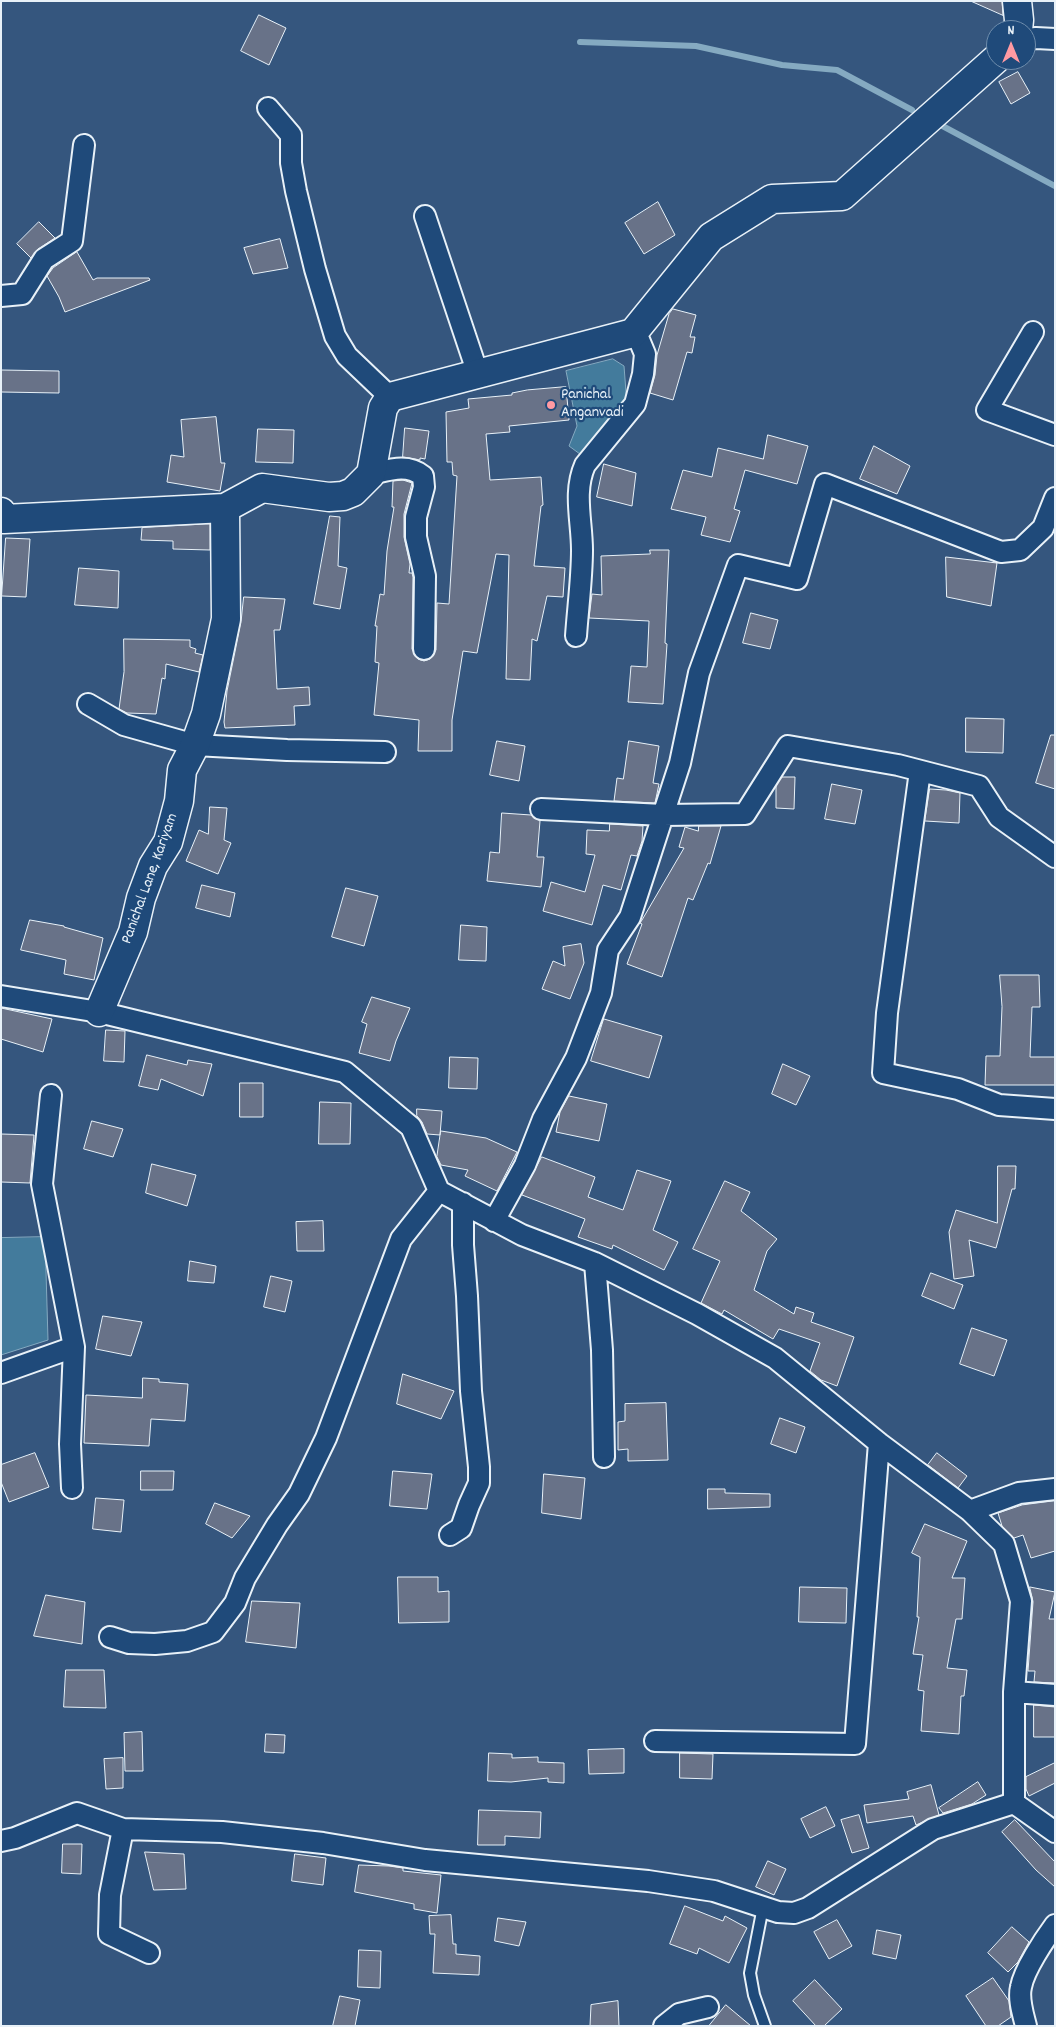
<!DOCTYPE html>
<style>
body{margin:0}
#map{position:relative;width:1056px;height:2027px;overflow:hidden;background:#35567e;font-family:Dekko,sans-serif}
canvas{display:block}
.frame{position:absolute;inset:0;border:2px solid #e8f1f8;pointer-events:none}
.north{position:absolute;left:986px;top:20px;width:50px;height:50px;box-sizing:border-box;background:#1f4a7a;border:1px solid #6f8dac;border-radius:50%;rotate:0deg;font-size:14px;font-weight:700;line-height:20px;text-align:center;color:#e8f1f8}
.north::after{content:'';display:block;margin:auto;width:18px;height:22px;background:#ff9aa2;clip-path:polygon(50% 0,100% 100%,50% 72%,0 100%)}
</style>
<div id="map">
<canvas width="1056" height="2027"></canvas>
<div class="frame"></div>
<div class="north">N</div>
</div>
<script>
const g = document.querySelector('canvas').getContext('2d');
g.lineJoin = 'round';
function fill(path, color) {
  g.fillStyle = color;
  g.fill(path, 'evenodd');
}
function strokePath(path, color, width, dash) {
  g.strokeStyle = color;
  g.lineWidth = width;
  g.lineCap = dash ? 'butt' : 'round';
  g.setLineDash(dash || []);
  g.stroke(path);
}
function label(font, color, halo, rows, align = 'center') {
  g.font = font + ' Dekko,sans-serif';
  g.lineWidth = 4.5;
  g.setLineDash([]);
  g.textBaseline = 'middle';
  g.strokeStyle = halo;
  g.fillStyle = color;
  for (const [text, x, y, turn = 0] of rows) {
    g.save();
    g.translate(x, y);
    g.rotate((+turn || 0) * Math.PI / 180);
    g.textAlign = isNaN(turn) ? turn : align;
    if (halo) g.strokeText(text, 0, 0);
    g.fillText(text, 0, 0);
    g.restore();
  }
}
const water = new Path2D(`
 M 613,359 L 624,366 L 627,405 L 584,457 L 569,446 L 577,426 L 566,371 Z
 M 45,1237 L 48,1340 L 1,1355 L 1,1238 Z`);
fill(water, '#437b9c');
strokePath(water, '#85aac1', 1);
strokePath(new Path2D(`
 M 580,42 L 696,46 L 782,65 L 837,70 L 912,110
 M 935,122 L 1055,186`), '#85aac1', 6);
const building = new Path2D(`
 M 971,1 L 1002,1 L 1003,15 Z
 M 259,15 L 286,28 L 269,65 L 241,51 Z
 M 1018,72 L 1030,93 L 1011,104 L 999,82 Z
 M 658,202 L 675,235 L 644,254 L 625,223 Z
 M 39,222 L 55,238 L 38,249 L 31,258 L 17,244 Z
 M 280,239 L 288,268 L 253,274 L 244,248 Z
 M 77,252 L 93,280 L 97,278 L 149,278 L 150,280 L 65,312 L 59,297 L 47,276 L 53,268 Z
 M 673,309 L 696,315 L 690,337 L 695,337 L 692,353 L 687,352 L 673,400 L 650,393 L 655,375 L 657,355 L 669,314 Z
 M 1,370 L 59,371 L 59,393 L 1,392 Z
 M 566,387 L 569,420 L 509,426 L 510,432 L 486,434 L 490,480 L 541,477 L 543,505 L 541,506 L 534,566 L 565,568 L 563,597 L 547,596 L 537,641 L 532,639 L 530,680 L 506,679 L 509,555 L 496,554 L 477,653 L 463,651 L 452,720 L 452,751 L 418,751 L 419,720 L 374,715 L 379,663 L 375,662 L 377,626 L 375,626 L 380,594 L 384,595 L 387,551 L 394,507 L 392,507 L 393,481 L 403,480 L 412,483 L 404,514 L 404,537 L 410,564 L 409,573 L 412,573 L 413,577 L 412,649 L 418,659 L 424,661 L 430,659 L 436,650 L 437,603 L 449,604 L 457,476 L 453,475 L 452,462 L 447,462 L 446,412 L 469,408 L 468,399 L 512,395 L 512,393 L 527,390 Z
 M 216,417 L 221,463 L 225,463 L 220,491 L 167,482 L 171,455 L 184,457 L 181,420 Z
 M 405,428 L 429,431 L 425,459 L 420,458 L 420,460 L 403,457 Z
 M 258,429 L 294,430 L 293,463 L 256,462 Z
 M 768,435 L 808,446 L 797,484 L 745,470 L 734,509 L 740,511 L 730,542 L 701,535 L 706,517 L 671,509 L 683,470 L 712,477 L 718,448 L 763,459 Z
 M 874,446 L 910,466 L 897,494 L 860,479 Z
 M 604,464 L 636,473 L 632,506 L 597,497 Z
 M 330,516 L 340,517 L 338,566 L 347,568 L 340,609 L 314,604 Z
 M 210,524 L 210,550 L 173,549 L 173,541 L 141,540 L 142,528 Z
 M 6,538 L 30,539 L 26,597 L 2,596 Z
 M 650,550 L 669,550 L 665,643 L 667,644 L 663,704 L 628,702 L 631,666 L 647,667 L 649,621 L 589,618 L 592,594 L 602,595 L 601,556 L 650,554 Z
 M 946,557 L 997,563 L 991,606 L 947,597 Z
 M 79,568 L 119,571 L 118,608 L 75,605 Z
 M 244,597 L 285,599 L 280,630 L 274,630 L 277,689 L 309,687 L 310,705 L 294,706 L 295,725 L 225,728 L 224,722 L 227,691 L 241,622 Z
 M 751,613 L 778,620 L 770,649 L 743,643 Z
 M 124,639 L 190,640 L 190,647 L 196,649 L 195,653 L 203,655 L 199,672 L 166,664 L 165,679 L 162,678 L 156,714 L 127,713 L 119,709 L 124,672 Z
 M 966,718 L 1004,719 L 1003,753 L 966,752 Z
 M 1051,735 L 1055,735 L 1055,789 L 1036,783 Z
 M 497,741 L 525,746 L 519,781 L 490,775 Z
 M 629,741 L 659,746 L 653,783 L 659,784 L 655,803 L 614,801 L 617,778 L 623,779 Z
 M 782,777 L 795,777 L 794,809 L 776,808 L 776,786 Z
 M 832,784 L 862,790 L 855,824 L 825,819 Z
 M 930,789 L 946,790 L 960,793 L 959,823 L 925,821 Z
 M 210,807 L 227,808 L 224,840 L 231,843 L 218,874 L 186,861 L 199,830 L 208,834 Z
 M 502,813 L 531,815 L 540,821 L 537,857 L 544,857 L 541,887 L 487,881 L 490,852 L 499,853 Z
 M 610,824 L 643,826 L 642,841 L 637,856 L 631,855 L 621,890 L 603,885 L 592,925 L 543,911 L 551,882 L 585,892 L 595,855 L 586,854 L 587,830 L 609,831 Z
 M 699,826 L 721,826 L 710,864 L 708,863 L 693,900 L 688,898 L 662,977 L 627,964 L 642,924 L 640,923 L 642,920 L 684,848 L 679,847 L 685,827 L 698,831 Z
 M 202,885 L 235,893 L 230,917 L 196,908 Z
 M 346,888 L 378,896 L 364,946 L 332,937 Z
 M 30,920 L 64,926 L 64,927 L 103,938 L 94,980 L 64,974 L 66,960 L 21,950 Z
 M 461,925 L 487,927 L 486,961 L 459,960 Z
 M 581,944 L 584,963 L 570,999 L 542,989 L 553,961 L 565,966 L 563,947 Z
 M 1000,975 L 1039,975 L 1040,1007 L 1032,1007 L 1030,1057 L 1055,1057 L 1055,1085 L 985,1085 L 986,1056 L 1000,1056 L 1002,1007 Z
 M 372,997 L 410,1008 L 396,1041 L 390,1061 L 359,1053 L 367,1024 L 362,1022 Z
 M 1,1008 L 52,1019 L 43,1052 L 1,1039 Z
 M 604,1019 L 662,1036 L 649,1078 L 591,1061 Z
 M 106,1030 L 125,1031 L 124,1062 L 104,1061 Z
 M 147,1055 L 187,1065 L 188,1060 L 212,1064 L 203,1096 L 161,1079 L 158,1090 L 139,1086 Z
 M 450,1057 L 478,1058 L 477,1089 L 449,1088 Z
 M 783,1064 L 810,1076 L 796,1105 L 772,1094 Z
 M 240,1083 L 263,1083 L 263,1117 L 240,1117 Z
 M 569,1096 L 607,1104 L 599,1141 L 556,1132 L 560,1112 Z
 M 320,1102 L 351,1103 L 350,1144 L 319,1144 Z
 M 417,1109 L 442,1111 L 440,1135 L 427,1134 L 422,1122 L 417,1116 Z
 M 92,1121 L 123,1129 L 113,1157 L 84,1149 Z
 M 441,1131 L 486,1138 L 517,1152 L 497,1191 L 465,1176 L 468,1170 L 441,1165 L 437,1157 Z
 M 1,1134 L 34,1135 L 30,1183 L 1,1182 Z
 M 542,1157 L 595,1177 L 588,1197 L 623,1210 L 637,1170 L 671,1181 L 653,1230 L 678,1242 L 664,1270 L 613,1245 L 612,1249 L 578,1237 L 585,1219 L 522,1195 Z
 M 152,1164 L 196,1175 L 187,1206 L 146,1193 Z
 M 998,1166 L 1016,1166 L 1015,1189 L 1012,1189 L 996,1248 L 969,1240 L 974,1276 L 954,1279 L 949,1232 L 956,1210 L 997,1223 Z
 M 725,1181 L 750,1192 L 741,1211 L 777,1239 L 767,1251 L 754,1290 L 794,1314 L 796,1307 L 814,1313 L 811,1322 L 854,1337 L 837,1386 L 821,1380 L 810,1371 L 820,1343 L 779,1329 L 773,1339 L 724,1310 L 722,1314 L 701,1303 L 720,1261 L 693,1249 Z
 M 323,1221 L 324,1251 L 297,1251 L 296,1222 Z
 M 190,1261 L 216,1266 L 214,1283 L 188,1281 Z
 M 931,1273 L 963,1285 L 954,1309 L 922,1296 Z
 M 271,1276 L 292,1281 L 285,1312 L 264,1307 Z
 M 103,1316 L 142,1322 L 131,1356 L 96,1349 Z
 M 972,1328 L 1007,1340 L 994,1376 L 960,1364 Z
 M 403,1374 L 454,1391 L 441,1419 L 397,1404 Z
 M 143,1378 L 159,1379 L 159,1382 L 188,1384 L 185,1421 L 151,1419 L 149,1446 L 84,1443 L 86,1395 L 142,1398 Z
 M 666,1403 L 668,1460 L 628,1461 L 628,1449 L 618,1450 L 618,1422 L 625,1421 L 625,1404 Z
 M 780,1418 L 805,1427 L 796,1453 L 771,1444 Z
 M 35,1453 L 49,1487 L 9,1502 L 1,1482 L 1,1465 Z
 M 937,1453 L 967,1476 L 958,1488 L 928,1465 Z
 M 141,1471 L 174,1471 L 173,1490 L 141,1490 Z
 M 393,1471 L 432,1474 L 427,1509 L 390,1506 Z
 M 544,1474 L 585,1478 L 581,1519 L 542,1513 Z
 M 708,1489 L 725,1489 L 725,1493 L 770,1494 L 770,1507 L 708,1509 Z
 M 96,1498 L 124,1500 L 121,1532 L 93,1529 Z
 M 1055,1501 L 1055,1551 L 1031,1558 L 1023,1535 L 1014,1538 L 1002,1526 L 998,1513 L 1022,1505 Z
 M 215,1503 L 250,1516 L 232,1538 L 206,1524 Z
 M 925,1524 L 967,1541 L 952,1578 L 965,1578 L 962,1619 L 956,1619 L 947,1668 L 967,1670 L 964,1696 L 961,1696 L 959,1734 L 921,1731 L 924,1691 L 918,1690 L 923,1655 L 913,1654 L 919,1617 L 917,1617 L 920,1557 L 912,1553 Z
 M 398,1577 L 438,1577 L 438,1592 L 449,1591 L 449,1622 L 399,1623 Z
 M 800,1587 L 847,1588 L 846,1623 L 799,1622 Z
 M 1030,1587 L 1055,1592 L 1049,1619 L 1055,1619 L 1055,1683 L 1034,1682 L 1035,1671 L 1028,1671 L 1033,1602 Z
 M 46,1595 L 85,1602 L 82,1644 L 34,1636 Z
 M 252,1601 L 300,1603 L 296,1648 L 246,1642 Z
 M 66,1670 L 104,1670 L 106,1708 L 64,1707 Z
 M 1034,1705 L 1055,1707 L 1055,1737 L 1034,1737 Z
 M 142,1732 L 143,1771 L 125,1771 L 124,1733 Z
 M 266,1734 L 285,1735 L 284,1753 L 265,1752 Z
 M 624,1749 L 624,1773 L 589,1774 L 588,1750 Z
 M 489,1753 L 512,1754 L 512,1758 L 538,1757 L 538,1762 L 564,1763 L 564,1783 L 548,1782 L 548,1778 L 511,1782 L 488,1781 Z
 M 680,1753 L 713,1754 L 712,1779 L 680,1778 Z
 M 123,1758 L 123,1788 L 106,1789 L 104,1759 Z
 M 1055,1763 L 1055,1783 L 1029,1796 L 1026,1789 L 1026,1777 Z
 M 978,1782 L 986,1795 L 972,1804 L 943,1813 L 939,1808 Z
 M 931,1785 L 939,1815 L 916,1825 L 913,1816 L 867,1823 L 864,1805 L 909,1799 L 907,1792 Z
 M 826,1807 L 835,1826 L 810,1838 L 801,1819 Z
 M 479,1810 L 541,1812 L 540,1838 L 505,1836 L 505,1845 L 478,1845 Z
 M 859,1815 L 869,1848 L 852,1853 L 841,1820 Z
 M 1015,1820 L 1055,1862 L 1055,1887 L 1036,1870 L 1002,1832 Z
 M 63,1844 L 82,1844 L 81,1874 L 62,1873 Z
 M 145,1852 L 184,1854 L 186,1889 L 154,1890 Z
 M 295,1854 L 326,1858 L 323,1885 L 292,1881 Z
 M 768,1861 L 786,1869 L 774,1895 L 756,1887 Z
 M 359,1865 L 389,1866 L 403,1868 L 403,1871 L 441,1875 L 437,1913 L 414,1909 L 414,1904 L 355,1892 Z
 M 685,1906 L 723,1921 L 725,1916 L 747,1928 L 729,1963 L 699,1948 L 697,1954 L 670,1944 Z
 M 451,1915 L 453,1944 L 456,1944 L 456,1954 L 480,1956 L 479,1975 L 433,1973 L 435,1934 L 430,1934 L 429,1916 Z
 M 498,1918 L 526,1922 L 519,1946 L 495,1941 Z
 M 837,1920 L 852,1946 L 829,1959 L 814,1932 Z
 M 1012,1927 L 1029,1942 L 1018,1962 L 1008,1972 L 988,1953 Z
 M 877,1930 L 901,1935 L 896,1959 L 873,1954 Z
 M 359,1950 L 381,1951 L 380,1988 L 358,1987 Z
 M 993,1978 L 1009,2001 L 1011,2017 L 998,2026 L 986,2026 L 966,1996 Z
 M 815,1980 L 842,2009 L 824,2026 L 816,2026 L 793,2001 Z
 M 340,1996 L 360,2000 L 355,2026 L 333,2026 Z
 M 618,2001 L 619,2026 L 590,2026 L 591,2005 Z
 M 726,2005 L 751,2026 L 709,2026 Z`);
fill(building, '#687288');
strokePath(building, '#e8f1f8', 1);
const lane = new Path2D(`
 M 763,1907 L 750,1973 L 754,1995 L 765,2026`);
const street = new Path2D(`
 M 1026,39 L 1036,38 L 1055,39
 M 268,108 L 291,135 L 291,163 L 296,191 L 315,269 L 335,336 L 347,356 L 390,397
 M 425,216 L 478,374
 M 1,296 L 22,294 L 44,259 L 72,241 L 84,145
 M 1033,332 L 987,410 L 1055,435
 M 371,474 C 389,470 407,463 423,476 L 424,487 L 416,517 L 416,537 L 425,576 L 424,649
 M 576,636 C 578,607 582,578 582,550 C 582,521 573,492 585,465 L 635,404 L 643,374 L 645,354 L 640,342 L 633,333
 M 88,704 L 124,725 L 195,745 L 287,750 L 385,752
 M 920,771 L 887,1013 L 883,1073 L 958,1089 L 999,1105 L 1055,1109
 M 541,809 L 663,815 L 745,814 L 788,746 L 898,765 L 979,786 L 999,817 L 1055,857
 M 1,996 L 99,1012 L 345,1072 L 411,1127 L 439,1191 L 522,1235 L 595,1263 L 697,1314 L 775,1358 L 879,1443 L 970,1511 L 1004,1544 L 1021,1601 L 1014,1692 L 1014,1803 L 1055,1832
 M 51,1095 L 42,1184 L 74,1347 L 70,1444 L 72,1488
 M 494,1221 L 525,1165 L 543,1119 L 576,1058 L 601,993 L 608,950 L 630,917 L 680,763 L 699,673 L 738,565 L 797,579 L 825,484 L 1001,552 L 1020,550 L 1043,528 L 1055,498
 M 595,1263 L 602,1350 L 604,1457
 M 1,1373 L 74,1347
 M 970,1511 L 1019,1493 L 1055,1489
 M 450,1535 L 461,1528 L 469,1505 L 479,1483 L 479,1467 L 471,1391 L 467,1296 L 463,1245 L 463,1203
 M 110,1637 L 129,1643 L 155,1644 L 187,1641 L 213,1632 L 235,1603 L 245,1578 L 277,1525 L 299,1494 L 326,1438 L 401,1239 L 439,1191
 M 1014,1692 L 1055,1695
 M 655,1741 L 855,1744 L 879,1443
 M 123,1829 L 110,1895 L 109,1934 L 149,1953
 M 1,1841 L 15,1838 L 77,1813 L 123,1829 L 222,1832 L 323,1843 L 425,1860 L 648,1881 L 714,1891 L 778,1912 L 794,1913 L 808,1908 L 933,1829 L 1014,1803
 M 664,2026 L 679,2014 L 708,2007
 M 1026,2026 C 1023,2014 1018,1999 1021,1987 C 1024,1970 1044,1940 1055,1925`);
const secondary = new Path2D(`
 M 1017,1 L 1019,20 L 1018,30
 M 1,512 L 4,519 L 225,508 L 262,488 L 329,497 L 343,496 L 353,492 L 371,474 L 383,408 L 390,397 L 633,333 L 711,237 L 772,199 L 842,196 L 996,59
 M 99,1012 L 133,932 L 141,898 L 153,866 L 168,842 L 179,801 L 182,770 L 195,745 L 206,714 L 226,619 L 225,508`);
strokePath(lane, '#e8f1f8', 14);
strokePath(street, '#e8f1f8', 24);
strokePath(secondary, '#e8f1f8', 31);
strokePath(lane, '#1f4a7a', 10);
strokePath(street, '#1f4a7a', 20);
strokePath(secondary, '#1f4a7a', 28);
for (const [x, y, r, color] of [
 [551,405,5,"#ff9aa2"]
]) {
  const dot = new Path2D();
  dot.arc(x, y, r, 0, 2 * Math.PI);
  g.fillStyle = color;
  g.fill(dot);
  strokePath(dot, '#1f4a7a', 2);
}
label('16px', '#e8f1f8', '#1f4a7a', [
 ["Panichal",561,396],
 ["Anganvadi",561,414]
], 'left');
label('16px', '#e8f1f8', '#1f4a7a', [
 ["Panichal Lane, Kariyam",151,879,-70]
]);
</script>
